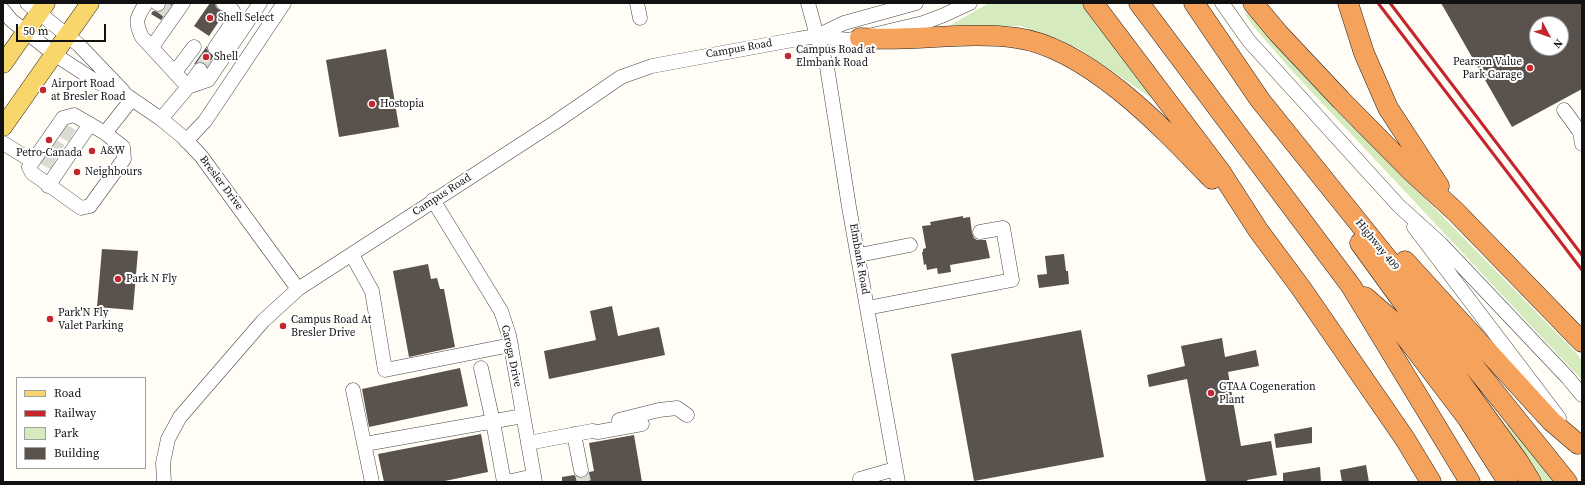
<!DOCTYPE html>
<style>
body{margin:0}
#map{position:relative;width:1585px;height:485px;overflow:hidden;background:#fffdf5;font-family:"Source Serif 4",serif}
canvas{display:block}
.frame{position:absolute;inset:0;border:4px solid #111;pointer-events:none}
.legend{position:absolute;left:16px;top:377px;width:130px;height:92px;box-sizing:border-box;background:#fff;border:1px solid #a0a0a0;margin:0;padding:5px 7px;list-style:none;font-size:12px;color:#111}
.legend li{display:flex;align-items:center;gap:8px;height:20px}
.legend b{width:20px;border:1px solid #a0a0a0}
.north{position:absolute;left:1529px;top:16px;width:40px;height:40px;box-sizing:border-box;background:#fff;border:1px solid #a0a0a0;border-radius:50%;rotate:131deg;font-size:11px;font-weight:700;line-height:16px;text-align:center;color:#111}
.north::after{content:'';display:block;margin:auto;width:14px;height:18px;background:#c4262e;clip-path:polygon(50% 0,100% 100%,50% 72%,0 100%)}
.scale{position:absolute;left:16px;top:24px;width:90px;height:18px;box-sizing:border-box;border:2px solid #111;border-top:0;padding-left:5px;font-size:12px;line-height:14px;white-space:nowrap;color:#111;-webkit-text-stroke:3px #fff;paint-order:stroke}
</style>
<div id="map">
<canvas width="1585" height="485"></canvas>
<div class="frame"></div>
<ul class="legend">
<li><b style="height:5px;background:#f9d66b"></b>Road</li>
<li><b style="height:5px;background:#c4262e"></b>Railway</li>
<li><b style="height:11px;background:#d5ebbd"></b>Park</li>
<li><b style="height:11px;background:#5a524d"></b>Building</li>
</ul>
<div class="north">N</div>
<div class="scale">50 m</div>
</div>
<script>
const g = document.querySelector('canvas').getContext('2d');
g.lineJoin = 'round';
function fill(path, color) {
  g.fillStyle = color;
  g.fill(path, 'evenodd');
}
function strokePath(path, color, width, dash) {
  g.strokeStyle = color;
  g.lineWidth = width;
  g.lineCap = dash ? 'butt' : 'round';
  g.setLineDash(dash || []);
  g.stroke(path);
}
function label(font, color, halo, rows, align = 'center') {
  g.font = font + ' "Source Serif 4",serif';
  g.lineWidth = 4;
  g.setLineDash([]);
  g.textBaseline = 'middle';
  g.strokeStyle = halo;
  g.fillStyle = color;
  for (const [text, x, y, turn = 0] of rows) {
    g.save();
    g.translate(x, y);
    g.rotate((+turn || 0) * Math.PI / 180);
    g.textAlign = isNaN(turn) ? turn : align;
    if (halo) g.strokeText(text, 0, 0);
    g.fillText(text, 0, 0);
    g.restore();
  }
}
fill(new Path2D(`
 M 989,3 L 1082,3 L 1156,101 L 1080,49 L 1021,26 L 949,26 Z
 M 1249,12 L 1327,98 L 1578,355 L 1582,361 L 1582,380 L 1291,70 L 1254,27 L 1245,14 Z
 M 1508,424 L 1555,482 L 1542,482 L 1506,426 Z`), '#d5ebbd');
fill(new Path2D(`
 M 166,3 L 173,3 L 161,20 L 151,14 L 153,11 L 160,12 L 164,10 Z
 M 210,3 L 215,3 L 216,7 L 224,14 L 209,36 L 194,26 Z
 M 1441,3 L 1582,3 L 1582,89 L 1512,127 ZM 1537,24 L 1561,24 L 1561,48 L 1537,48 Z
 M 207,46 L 208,52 L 214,56 L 207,66 L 201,62 L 194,64 Z
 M 386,49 L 399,127 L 339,137 L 326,60 Z
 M 963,216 L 963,218 L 970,217 L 972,233 L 974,238 L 977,240 L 986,240 L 990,258 L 950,265 L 951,272 L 938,274 L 937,268 L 927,270 L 926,264 L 924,265 L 922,252 L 923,252 L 923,249 L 926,248 L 922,226 L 931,225 L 930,222 Z
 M 102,249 L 138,251 L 133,310 L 97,307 Z
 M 1064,254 L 1066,271 L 1068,271 L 1069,284 L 1039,288 L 1037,275 L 1047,274 L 1045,256 Z
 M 428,264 L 431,279 L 437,278 L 440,289 L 444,289 L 455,347 L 409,357 L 393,271 Z
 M 612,306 L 618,336 L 659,327 L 665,355 L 549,379 L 544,351 L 596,340 L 590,311 Z
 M 1081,330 L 1104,457 L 974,481 L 951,354 Z
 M 1222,338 L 1225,357 L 1256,350 L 1259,366 L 1228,372 L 1241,446 L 1271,441 L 1277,475 L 1247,480 L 1248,482 L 1206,482 L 1187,379 L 1149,387 L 1147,375 L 1185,366 L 1181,346 Z
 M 460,368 L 468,406 L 369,427 L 362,389 Z
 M 1312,427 L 1312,443 L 1276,448 L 1274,434 Z
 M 481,434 L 488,472 L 440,482 L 384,482 L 378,454 Z
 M 634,435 L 642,482 L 562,482 L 562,477 L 574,475 L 578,478 L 582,478 L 587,476 L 589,472 L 594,471 L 589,443 Z
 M 1366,465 L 1369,482 L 1342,482 L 1340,470 Z
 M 1320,467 L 1321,482 L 1283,482 L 1283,473 Z`), '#5a524d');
strokePath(new Path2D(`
 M 158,4 L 170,13
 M 200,70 L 215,48
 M 62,130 L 72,136
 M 51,145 L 61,151
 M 43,157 L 54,163
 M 581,470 L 584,482`), '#dbdad3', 14, [14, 7]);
const minor = new Path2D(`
 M 27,3 L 79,45 L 123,91
 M 146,3 C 137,17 134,21 142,37 L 188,87 L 200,70
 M 157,3 L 158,4
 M 637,3 L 640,18
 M 808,3 L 817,36 L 827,67 L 849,207 L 898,482
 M 1222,3 L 1249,41 L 1399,206 L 1441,244 L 1568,378 L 1582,395
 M 3,10 L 11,20 L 54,54 L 97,82 L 126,95 L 161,119 L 183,137 L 201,156 L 298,289
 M 817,36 L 844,23 L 916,3
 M 152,47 L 183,3
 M 215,48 L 234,20 C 236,11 231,8 223,3
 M 175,72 L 194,47
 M 1564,110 L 1580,132 L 1582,144
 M 74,115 L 105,133 L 123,147 L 124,159 L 90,206 L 81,208 L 32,173 L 29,167 L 63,118 Z
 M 161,119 L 188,87 L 208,80 L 260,3
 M 105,133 L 132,99
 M 186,141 L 205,121 L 284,3
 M 3,143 L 32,161
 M 48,186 L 90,124
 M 433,200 L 501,311 L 509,335 L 535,482
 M 1414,227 L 1559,418
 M 352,255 L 372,291 L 385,370 L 511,345
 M 859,255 L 910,245
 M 867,308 L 1012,280 L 1003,228 L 980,232
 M 481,368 L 493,422 L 504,482
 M 353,390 L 372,482
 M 619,420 L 659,410 L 677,408 L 687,415
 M 574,434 L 581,470
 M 528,443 L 592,431 L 598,432 L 642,424
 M 365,444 L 523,416
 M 164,482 L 163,463 L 168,439 L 180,417 L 263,321 L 298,289 L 554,123 L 621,77 L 652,66 L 798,39 L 817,36 L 848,40 L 860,38 L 923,23 L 944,15 L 970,3
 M 507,482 L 534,476
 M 861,482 L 860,479 L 895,469`);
const major = new Path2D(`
 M 3,64 L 46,3
 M 3,127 L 90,3`);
const highway = new Path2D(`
 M 1093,3 L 1220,171 L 1258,230 L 1301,288 L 1405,439 L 1431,482
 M 1139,3 L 1351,286 L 1470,482
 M 1194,3 L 1260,100 L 1567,482
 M 1253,3 L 1278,33 L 1341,100 L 1409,169 L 1456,212 L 1582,342
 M 1348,3 L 1364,53 L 1388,108 L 1439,186
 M 860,38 C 912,42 965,31 1017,38 C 1088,48 1164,129 1212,179
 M 1360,243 L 1518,461 L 1531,482
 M 1405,261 L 1551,421 L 1578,444
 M 1365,297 L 1395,323 L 1468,419 L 1508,482`);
strokePath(minor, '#444', 15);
strokePath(major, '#222', 19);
strokePath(highway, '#222', 21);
strokePath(minor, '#fff', 14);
strokePath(major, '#f9d66b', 18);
strokePath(highway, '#f5a25d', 20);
strokePath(new Path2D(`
 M 1378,3 L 1582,270
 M 1390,3 L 1582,255`), '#c4262e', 3);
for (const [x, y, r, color] of [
 [210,18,4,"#c4262e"],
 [788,56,4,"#c4262e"],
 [206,57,4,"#c4262e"],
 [1530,68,4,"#c4262e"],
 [43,90,4,"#c4262e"],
 [372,104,4,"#c4262e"],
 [49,140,4,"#c4262e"],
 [92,151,4,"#c4262e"],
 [77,172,4,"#c4262e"],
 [118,279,4,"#c4262e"],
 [50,319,4,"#c4262e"],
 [283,326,4,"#c4262e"],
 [1211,393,4,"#c4262e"]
]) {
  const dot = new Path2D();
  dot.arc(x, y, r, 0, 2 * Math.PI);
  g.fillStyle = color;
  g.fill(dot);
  strokePath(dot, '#fff', 1.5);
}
label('11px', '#111', '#fff', [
 ["Shell Select",218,18],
 ["Campus Road at",796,50],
 ["Elmbank Road",796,63],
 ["Shell",214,57],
 ["Pearson Value",1522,62,"right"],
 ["Park Garage",1522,75,"right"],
 ["Airport Road",51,84],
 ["at Bresler Road",51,97],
 ["Hostopia",380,104],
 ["A&W",100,151],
 ["Petro-Canada",49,153,"center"],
 ["Neighbours",85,172],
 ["Park N Fly",126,279],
 ["Park'N Fly",58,313],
 ["Valet Parking",58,326],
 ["Campus Road At",291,320],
 ["Bresler Drive",291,333],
 ["GTAA Cogeneration",1219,387],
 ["Plant",1219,400]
], 'left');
label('11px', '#111', '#fff', [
 ["Campus Road",739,49,-10],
 ["Bresler Drive",221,183,53],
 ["Campus Road",442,195,-33],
 ["Highway 409",1377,245,51],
 ["Elmbank Road",859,259,80],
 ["Caroga Drive",511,356,78]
]);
</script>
